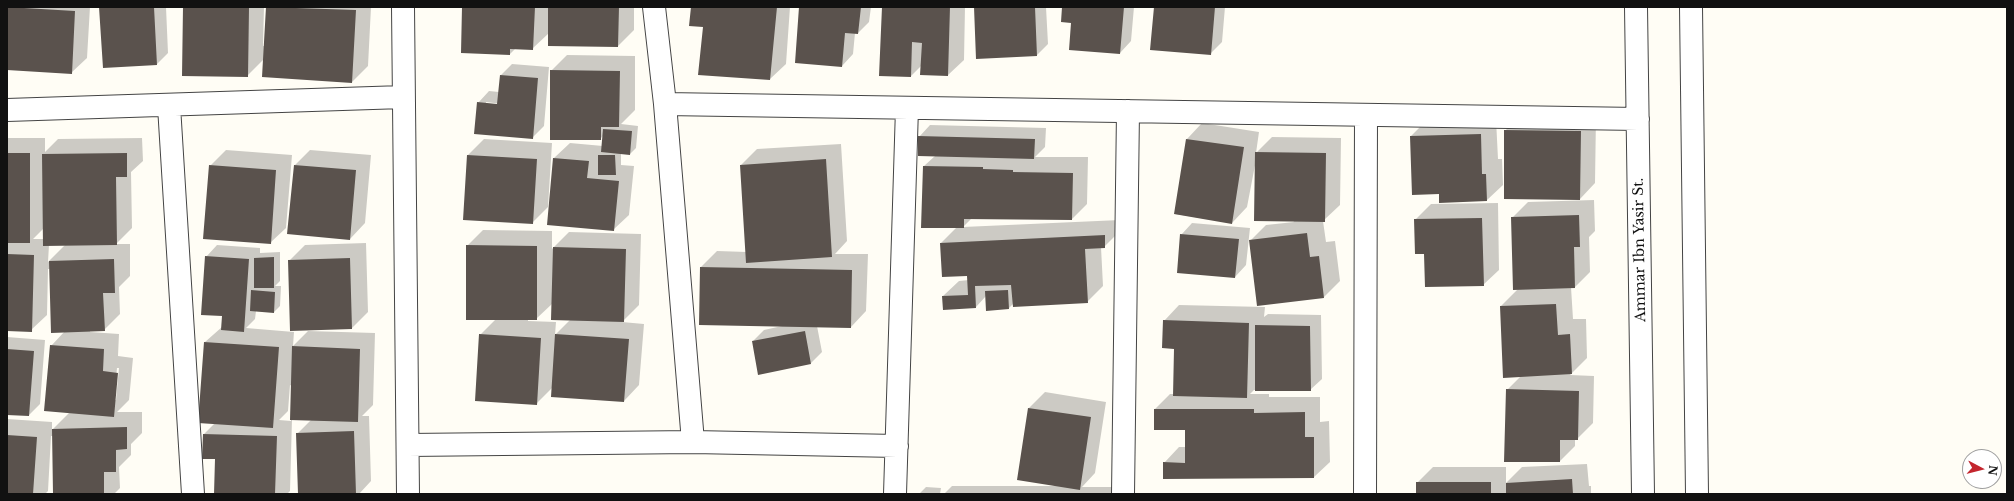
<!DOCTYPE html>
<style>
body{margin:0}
#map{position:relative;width:2014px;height:501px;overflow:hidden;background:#fffdf5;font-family:"Libre Baskerville",serif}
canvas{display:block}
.frame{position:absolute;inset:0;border:8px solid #111;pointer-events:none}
.north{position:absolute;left:1962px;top:449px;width:40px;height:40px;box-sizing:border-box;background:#fff;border:1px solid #a0a0a0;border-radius:50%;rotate:97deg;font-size:11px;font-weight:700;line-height:16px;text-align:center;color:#111}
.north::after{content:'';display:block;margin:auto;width:14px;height:18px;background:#c4262e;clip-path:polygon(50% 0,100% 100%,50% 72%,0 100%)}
</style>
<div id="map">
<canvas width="2014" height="501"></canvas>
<div class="frame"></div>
<div class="north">N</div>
</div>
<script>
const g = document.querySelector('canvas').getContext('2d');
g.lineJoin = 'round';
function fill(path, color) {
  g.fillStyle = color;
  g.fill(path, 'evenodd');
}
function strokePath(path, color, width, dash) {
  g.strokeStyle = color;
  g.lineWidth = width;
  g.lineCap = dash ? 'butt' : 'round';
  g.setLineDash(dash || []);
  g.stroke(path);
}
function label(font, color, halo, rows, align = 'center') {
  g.font = font + ' "Libre Baskerville",serif';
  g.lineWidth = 4;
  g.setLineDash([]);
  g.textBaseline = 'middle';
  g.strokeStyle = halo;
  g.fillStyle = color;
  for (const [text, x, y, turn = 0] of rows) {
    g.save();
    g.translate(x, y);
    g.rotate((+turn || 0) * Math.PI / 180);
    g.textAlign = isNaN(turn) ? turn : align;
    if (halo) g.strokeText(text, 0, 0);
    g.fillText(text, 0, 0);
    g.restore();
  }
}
fill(new Path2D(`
 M 90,7 L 87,58 L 71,73 L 7,69 L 8,7 Z
 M 100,7 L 166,7 L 168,53 L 157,64 Z
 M 184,7 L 264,7 L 263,46 L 265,46 L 267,7 L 371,7 L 368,66 L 352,82 L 264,59 L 247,76 L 183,75 Z
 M 463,7 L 634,7 L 634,30 L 618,46 L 549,33 L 532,49 L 515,49 L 510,54 Z
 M 692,7 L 790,7 L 786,64 L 770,79 L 704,26 Z
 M 800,7 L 871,7 L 869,22 L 858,33 L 855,33 L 853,54 L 842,66 Z
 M 883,7 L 965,7 L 964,60 L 948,75 L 922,65 L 911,76 Z
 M 975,7 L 1046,7 L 1048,44 L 1037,55 Z
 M 1063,7 L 1134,7 L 1131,41 L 1120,53 L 1072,22 Z
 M 1155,7 L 1225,7 L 1222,42 L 1210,54 Z
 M 567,55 L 635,56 L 635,110 L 621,124 L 638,126 L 636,148 L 630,154 L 621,153 L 621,165 L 634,166 L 629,215 L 613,230 L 554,158 L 570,143 L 603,146 L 604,135 L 600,139 L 551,71 Z
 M 512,64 L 549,67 L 544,126 L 532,138 L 478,103 L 489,91 L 499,92 L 501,75 ZM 486,102 L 502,104 L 502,106 L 486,104 Z
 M 1520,115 L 1596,116 L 1595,183 L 1580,199 L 1505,131 Z
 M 1496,119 L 1498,159 L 1502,159 L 1503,185 L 1487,200 L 1440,193 L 1411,136 L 1426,121 Z
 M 1202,123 L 1259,132 L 1256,153 L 1272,137 L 1341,138 L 1340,205 L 1323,221 L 1326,242 L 1335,241 L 1340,281 L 1324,297 L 1258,305 L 1250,241 L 1266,225 L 1294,222 L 1256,160 L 1247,207 L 1232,223 L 1175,214 L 1187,139 Z
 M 930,125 L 1046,128 L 1045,147 L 1035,157 L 1088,157 L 1087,204 L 1072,219 L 972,218 L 963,227 L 1120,220 L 1120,231 L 1104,247 L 1101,247 L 1103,286 L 1087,302 L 1013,304 L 1009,308 L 986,296 L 976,307 L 943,296 L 959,281 L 969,280 L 968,275 L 941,243 L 957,227 L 924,166 L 935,156 L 919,137 Z
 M 7,138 L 45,138 L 45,152 L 58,139 L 142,138 L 143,161 L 131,172 L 132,228 L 116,244 L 130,244 L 130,276 L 119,287 L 120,314 L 104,330 L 90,330 L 90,332 L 119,334 L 118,356 L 133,358 L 129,400 L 117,412 L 142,412 L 142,433 L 131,444 L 131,455 L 119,467 L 120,488 L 114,494 L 54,494 L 53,436 L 51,436 L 48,491 L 45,494 L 7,494 L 7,419 L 52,422 L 52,430 L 70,412 L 51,346 L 65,331 L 50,269 L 48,269 L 47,315 L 31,330 L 7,330 ZM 43,229 L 44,239 L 33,239 ZM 66,244 L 48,262 L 49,245 ZM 117,368 L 119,368 L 116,400 L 114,400 Z
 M 484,139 L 552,143 L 548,207 L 532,223 L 464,219 L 468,155 Z
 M 841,144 L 847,241 L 835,254 L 868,254 L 866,311 L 851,327 L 817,326 L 822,352 L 811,363 L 753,341 L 764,330 L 782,326 L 701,267 L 717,251 L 747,252 L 741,165 L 757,149 Z
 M 226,150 L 292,155 L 286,228 L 270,243 L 210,166 Z
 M 310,150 L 371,155 L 365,223 L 350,239 L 295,165 Z
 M 1594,200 L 1595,231 L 1589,237 L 1590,272 L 1575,287 L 1571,287 L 1573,319 L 1586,319 L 1587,358 L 1570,375 L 1594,376 L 1593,423 L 1577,439 L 1575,439 L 1575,446 L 1560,461 L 1507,390 L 1521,376 L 1501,306 L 1518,289 L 1512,218 L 1528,202 Z
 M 1498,203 L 1499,270 L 1483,285 L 1425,253 L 1415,220 L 1431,204 Z
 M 1192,223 L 1250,228 L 1246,265 L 1235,277 L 1181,235 Z
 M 483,230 L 552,231 L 552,249 L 569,232 L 641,234 L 639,305 L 622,322 L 644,324 L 639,385 L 624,401 L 553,387 L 536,404 L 480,335 L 496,319 L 467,246 ZM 553,303 L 571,319 L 555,335 L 556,322 L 528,321 L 528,319 L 536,319 Z
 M 366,243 L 368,312 L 352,328 L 291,330 L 289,261 L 305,245 Z
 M 217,245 L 260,248 L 260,253 L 280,252 L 280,281 L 275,286 L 281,286 L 280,306 L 274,312 L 256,311 L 255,319 L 246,328 L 294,332 L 293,346 L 308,331 L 375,333 L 373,405 L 362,416 L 369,416 L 371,481 L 359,494 L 299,494 L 297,434 L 311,420 L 292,419 L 290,491 L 287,494 L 215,494 L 216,458 L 204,434 L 215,423 L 205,342 L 222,327 L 223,315 L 206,257 ZM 290,385 L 292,386 L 291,421 L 279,420 L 288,411 Z
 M 1179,305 L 1265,307 L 1264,317 L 1268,314 L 1321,315 L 1322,379 L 1310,390 L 1254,390 L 1250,394 L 1269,394 L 1269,397 L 1320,397 L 1320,422 L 1329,421 L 1330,462 L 1314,477 L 1164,463 L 1179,447 L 1186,447 L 1186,429 L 1155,409 L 1170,394 L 1174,394 L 1175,348 L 1164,321 Z
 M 7,337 L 45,340 L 40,404 L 29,415 L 7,414 Z
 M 1045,392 L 1106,402 L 1095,473 L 1082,487 L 1112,487 L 1112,494 L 944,494 L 952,486 L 1055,486 L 1029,408 Z
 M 1587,464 L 1589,486 L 1591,486 L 1591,494 L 1417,494 L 1417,483 L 1433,467 L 1506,467 L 1506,483 L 1522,467 Z
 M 926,487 L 941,488 L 940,494 L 919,494 Z`), '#0003');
fill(new Path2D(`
 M 7,7 L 75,11 L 72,74 L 7,70 Z
 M 99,7 L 154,7 L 157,65 L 103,68 Z
 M 183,7 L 249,8 L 248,77 L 182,76 Z
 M 266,7 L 356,10 L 352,83 L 262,77 Z
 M 462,7 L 535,7 L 533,50 L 510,49 L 510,55 L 461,53 Z
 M 548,7 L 619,7 L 618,47 L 548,46 Z
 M 691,7 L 777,7 L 770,80 L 698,75 L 703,27 L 689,26 Z
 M 799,7 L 861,7 L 858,34 L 845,33 L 842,67 L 795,63 Z
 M 882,7 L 950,7 L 948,76 L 920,75 L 922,43 L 912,42 L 911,77 L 879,76 Z
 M 974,7 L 1035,7 L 1037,56 L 976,59 Z
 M 1062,7 L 1124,7 L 1120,54 L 1069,50 L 1071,23 L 1061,22 Z
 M 1154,7 L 1215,7 L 1211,55 L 1150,50 Z
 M 550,70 L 620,71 L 619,127 L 601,127 L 601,140 L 550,140 Z
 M 500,75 L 538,78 L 533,139 L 474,134 L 477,102 L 497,104 Z
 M 603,129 L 632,131 L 630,155 L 601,152 Z
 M 1504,130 L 1581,131 L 1580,200 L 1504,199 Z
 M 1481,134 L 1482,174 L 1486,174 L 1487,201 L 1439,203 L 1439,194 L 1412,195 L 1410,136 Z
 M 918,136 L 1035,139 L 1034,159 L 918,156 Z
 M 1186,139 L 1244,147 L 1232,224 L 1174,214 Z
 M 1255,152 L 1326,153 L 1325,222 L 1254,221 Z
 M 7,153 L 30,153 L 30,243 L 7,243 Z
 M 127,153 L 127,177 L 116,177 L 117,245 L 43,246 L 42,154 Z
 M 467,155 L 537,159 L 533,224 L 463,220 Z
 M 598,155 L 615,155 L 616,175 L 598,175 Z
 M 553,158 L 589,161 L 587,178 L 619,181 L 614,231 L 547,225 Z
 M 826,159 L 832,257 L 746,263 L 740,165 Z
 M 209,165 L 276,170 L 271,244 L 203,239 Z
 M 294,165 L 356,170 L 350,240 L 287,234 Z
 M 923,166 L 983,167 L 983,169 L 1013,170 L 1013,172 L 1073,173 L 1072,220 L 964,219 L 964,228 L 921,228 Z
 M 1579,215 L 1580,247 L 1574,247 L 1575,288 L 1513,290 L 1511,217 Z
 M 1482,218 L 1484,286 L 1425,287 L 1424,254 L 1415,254 L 1414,219 Z
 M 1307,233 L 1310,257 L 1319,256 L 1324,298 L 1257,306 L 1249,240 Z
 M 1180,234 L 1239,239 L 1235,278 L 1177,273 Z
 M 1105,235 L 1105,248 L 1085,249 L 1088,303 L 1013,307 L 1011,285 L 975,286 L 976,308 L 943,310 L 942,296 L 968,295 L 967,276 L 942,277 L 940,243 Z
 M 466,245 L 537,246 L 537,320 L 466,320 Z
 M 553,247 L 626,249 L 624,322 L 551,320 Z
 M 7,254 L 34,255 L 32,332 L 7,331 Z
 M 205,256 L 249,259 L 244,332 L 221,330 L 222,316 L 201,315 Z
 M 274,257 L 274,288 L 254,288 L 254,258 Z
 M 350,258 L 352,329 L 290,331 L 288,260 Z
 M 114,259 L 115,293 L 103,293 L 105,331 L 51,333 L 49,261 Z
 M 700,267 L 852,270 L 851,328 L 699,325 Z
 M 251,290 L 275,292 L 274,313 L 250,311 Z
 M 1008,290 L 1009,309 L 986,311 L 985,291 Z
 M 1556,304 L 1558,335 L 1570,334 L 1572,374 L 1503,378 L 1500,306 Z
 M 1163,320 L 1249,323 L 1247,398 L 1173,396 L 1174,349 L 1162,348 Z
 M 1255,325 L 1310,326 L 1311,391 L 1255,391 Z
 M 805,331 L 811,364 L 758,375 L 752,341 Z
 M 479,334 L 541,338 L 537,405 L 475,401 Z
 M 555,334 L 629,339 L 624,402 L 551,397 Z
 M 204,342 L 279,347 L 273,428 L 198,423 Z
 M 50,345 L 104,349 L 103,371 L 118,373 L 114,417 L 44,411 Z
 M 292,346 L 360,349 L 358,422 L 290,420 Z
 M 7,349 L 34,351 L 29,416 L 7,415 Z
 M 1506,389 L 1579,391 L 1578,440 L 1560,440 L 1560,462 L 1504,462 Z
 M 1028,408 L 1091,417 L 1080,490 L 1017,480 Z
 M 1154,409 L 1254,409 L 1254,413 L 1305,412 L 1305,437 L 1314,437 L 1314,478 L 1163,479 L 1163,462 L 1185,463 L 1185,430 L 1154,430 Z
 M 127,427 L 127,449 L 116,450 L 116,472 L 104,472 L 104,494 L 53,494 L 52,429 Z
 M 354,431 L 356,494 L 298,494 L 296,433 Z
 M 203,434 L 277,436 L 275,494 L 214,494 L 215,459 L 202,459 Z
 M 7,435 L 37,437 L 33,494 L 7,494 Z
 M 1572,479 L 1573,494 L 1506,494 L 1506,483 Z
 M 1416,482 L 1491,482 L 1491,494 L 1416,494 Z`), '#5a524d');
const minor = new Path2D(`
 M 403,7 L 408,494
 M 654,7 L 665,104 L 693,442
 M 1636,7 L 1643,494
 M 1691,7 L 1697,494
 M 665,104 L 1638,119
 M 169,106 L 193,494
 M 7,110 L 403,97
 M 408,445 L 693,442 L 897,446
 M 895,494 L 907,108
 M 1123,494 L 1128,111
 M 1365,494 L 1366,115`);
strokePath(minor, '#444', 24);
strokePath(minor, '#fff', 22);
label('14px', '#111', '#fff', [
 ["Ammar Ibn Yasir St.",1640,250,-91]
]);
</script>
